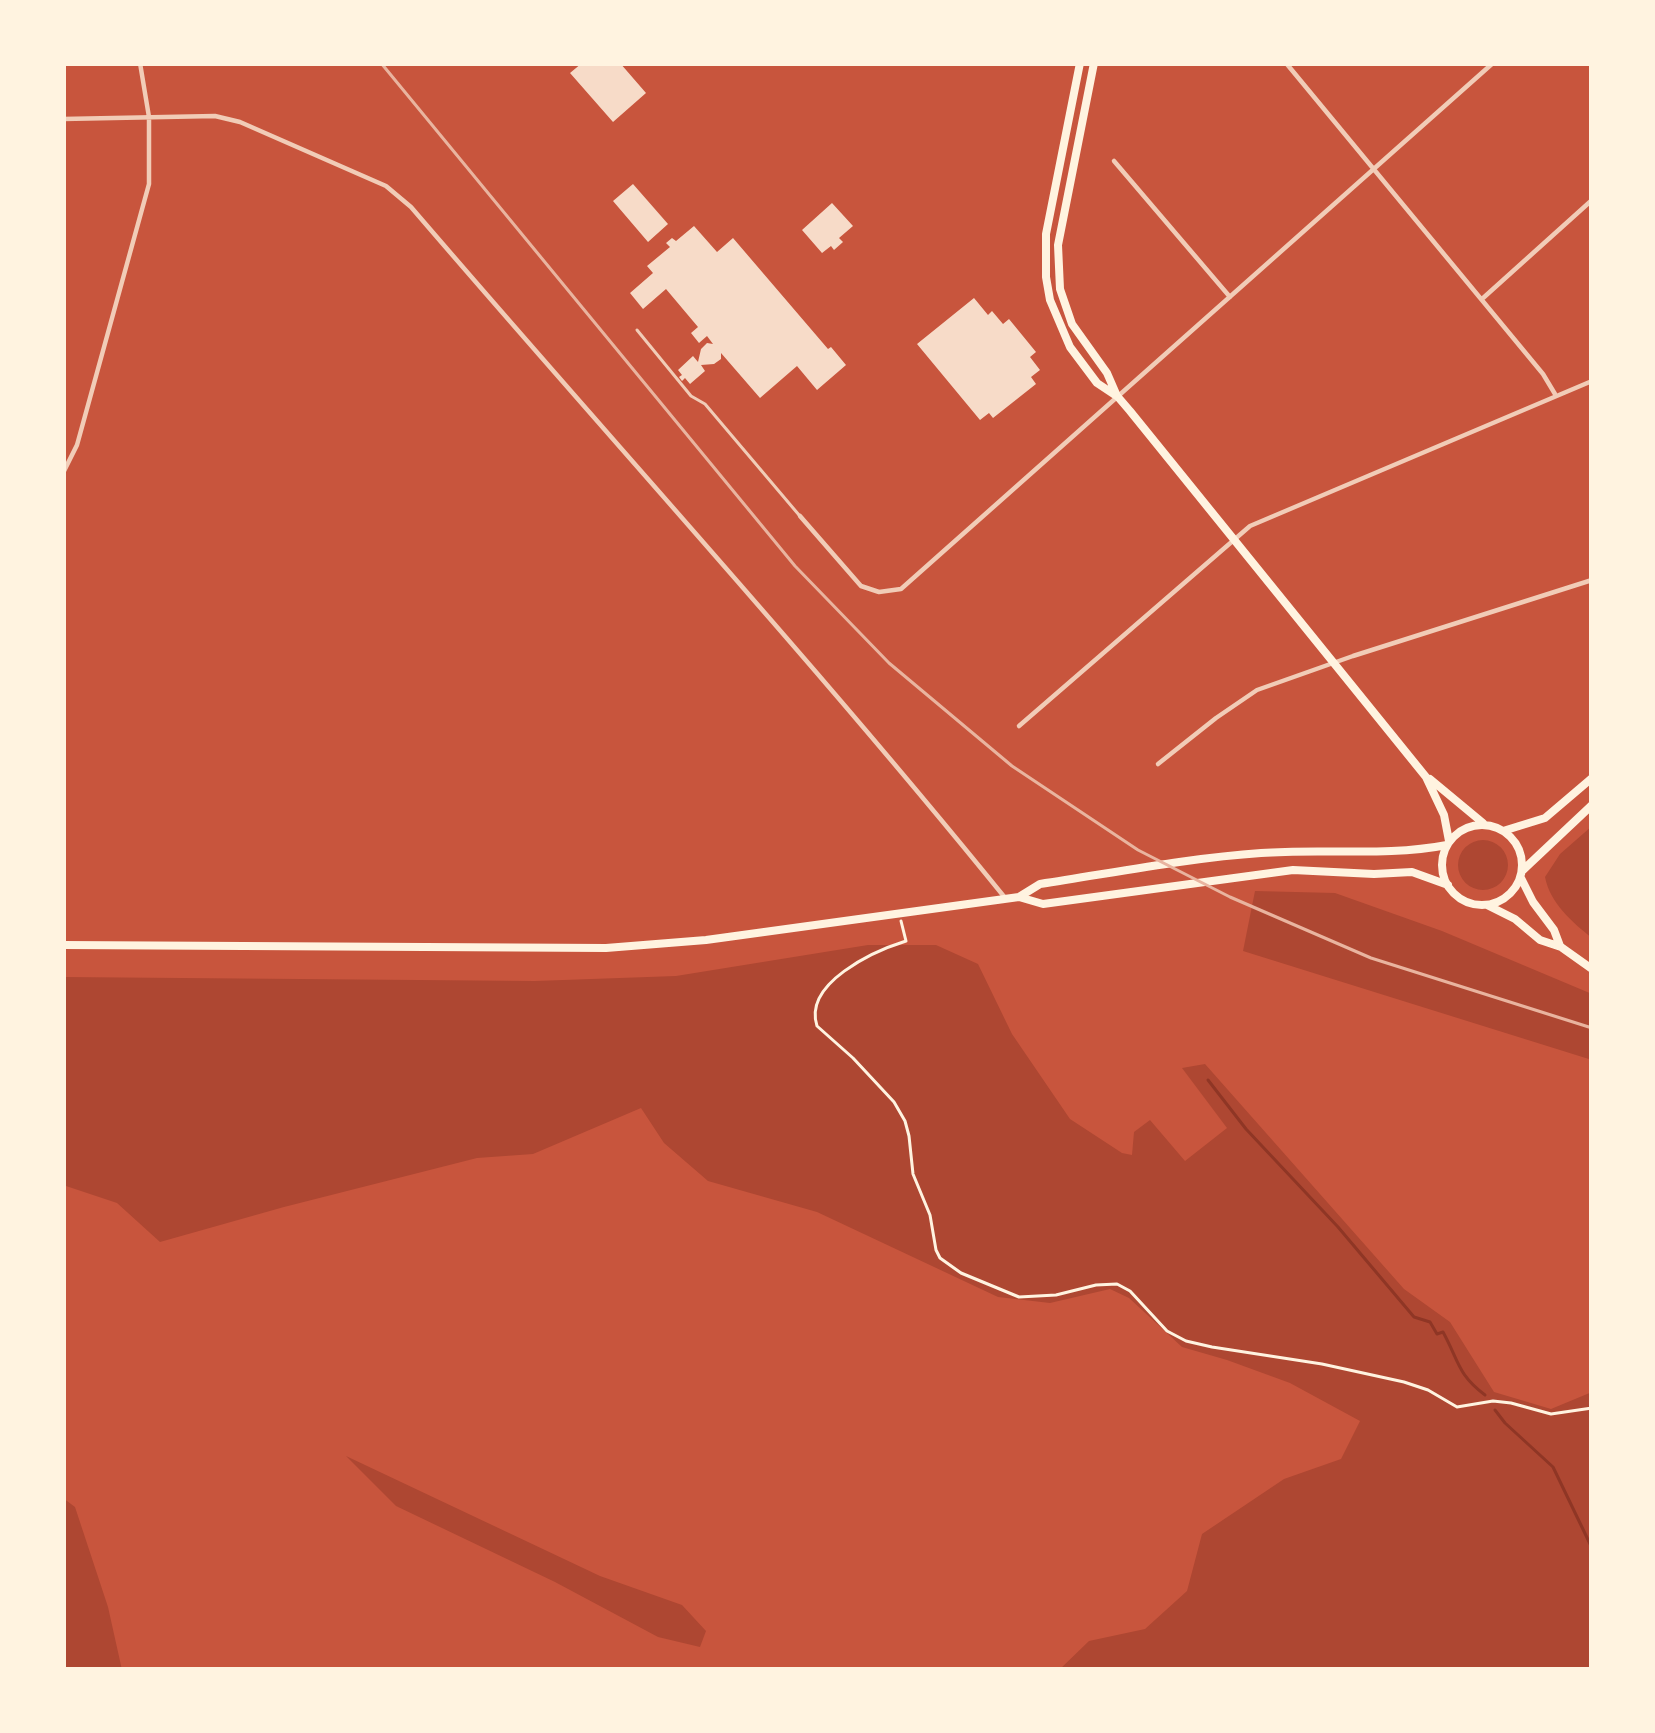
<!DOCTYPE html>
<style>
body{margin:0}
#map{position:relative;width:1655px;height:1733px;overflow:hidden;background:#c8553d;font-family:"Space Grotesk",sans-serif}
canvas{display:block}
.frame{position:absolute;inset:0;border:66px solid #fff3e0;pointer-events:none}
</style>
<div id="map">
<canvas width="1655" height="1733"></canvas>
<div class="frame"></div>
</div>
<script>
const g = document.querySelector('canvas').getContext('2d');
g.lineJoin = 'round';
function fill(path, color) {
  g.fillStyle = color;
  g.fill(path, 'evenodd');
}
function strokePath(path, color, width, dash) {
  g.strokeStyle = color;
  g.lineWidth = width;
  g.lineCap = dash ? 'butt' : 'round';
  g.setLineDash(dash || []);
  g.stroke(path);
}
fill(new Path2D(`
 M 1592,826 L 1592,938 C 1572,922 1550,903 1545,877 L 1560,854 Z
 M1458 865a25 25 0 1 1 50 0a25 25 0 1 1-50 0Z
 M 1255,891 L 1335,893 L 1442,931 L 1592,994 L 1592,1060 L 1243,951 Z
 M 868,945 L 936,945 L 978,964 L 1012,1034 L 1070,1119 L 1122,1153 L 1132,1155 L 1134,1132 L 1150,1120 L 1185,1161 L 1227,1128 L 1182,1068 L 1205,1064 L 1404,1289 L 1450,1322 L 1494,1392 L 1551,1409 L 1592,1392 L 1592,1670 L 1059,1670 L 1089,1641 L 1145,1629 L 1187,1591 L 1202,1534 L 1284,1479 L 1341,1459 L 1360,1421 L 1290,1383 L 1227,1360 L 1182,1347 L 1129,1298 L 1110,1289 L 1050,1303 L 998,1297 L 817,1212 L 708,1181 L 664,1143 L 641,1108 L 533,1154 L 477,1158 L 284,1207 L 160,1242 L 117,1203 L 63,1185 L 63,977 L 535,981 L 676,976 Z
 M 346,1456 L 600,1576 L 682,1605 L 706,1631 L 700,1647 L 658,1637 L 555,1582 L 396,1506 Z
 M 63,1498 L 75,1507 L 108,1607 L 122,1670 L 63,1670 Z`), '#ae4732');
strokePath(new Path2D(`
 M 1208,1080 L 1246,1129 L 1338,1227 L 1414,1317 L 1430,1322 L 1437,1334 L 1443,1332 C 1459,1361 1457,1374 1485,1395
 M 1495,1410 L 1505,1423 L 1553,1467 L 1592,1548`), '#8f3625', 3);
fill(new Path2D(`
 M 582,63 L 620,63 L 646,93 L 613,122 L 570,73 Z
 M 633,184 L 668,224 L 648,242 L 613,201 Z
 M 832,203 L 853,226 L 839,238 L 843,242 L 834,250 L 831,246 L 822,253 L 802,230 Z
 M 694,226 L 717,252 L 733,238 L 828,349 L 831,347 L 846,365 L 817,390 L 797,366 L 760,398 L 721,353 L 721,359 L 714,364 L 701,365 L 705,371 L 690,384 L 685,378 L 682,381 L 679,377 L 682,375 L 678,370 L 693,356 L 698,362 L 701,349 L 707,343 L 713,344 L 707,336 L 699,343 L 691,333 L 698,327 L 666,289 L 643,309 L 630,293 L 653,273 L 647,266 L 670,247 L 666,243 L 672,238 L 676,241 Z
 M 974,298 L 988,315 L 992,311 L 1003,324 L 1009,319 L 1036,352 L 1030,357 L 1040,370 L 1031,377 L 1036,384 L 993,418 L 989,413 L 980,420 L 917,344 Z`), '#f7dbc8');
strokePath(new Path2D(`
 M 901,921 L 906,941 C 874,951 803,983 817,1026 L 853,1058 L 894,1102 L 905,1121 L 909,1136 L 913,1174 L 930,1215 L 936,1250 L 940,1258 L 961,1273 L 1019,1297 L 1056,1295 L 1096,1285 L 1117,1284 L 1130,1291 L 1167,1331 L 1186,1341 L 1212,1347 L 1322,1364 L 1404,1382 L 1428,1390 L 1457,1407 L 1493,1401 L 1511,1403 L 1551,1414 L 1592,1408`), '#fff3e0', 3);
strokePath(new Path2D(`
 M 637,330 L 691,396 L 705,404 L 799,515`), '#f1ccb7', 3);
strokePath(new Path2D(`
 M 1286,63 L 1543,374 L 1555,394
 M 63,119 L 215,116 L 240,122 L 386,186 L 411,207 C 609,438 815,663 1006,899
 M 1114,161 L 1230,297
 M 1482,299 L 1592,200
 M 63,473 L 77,445 L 149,184 L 149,117 L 140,63
 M 800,516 L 861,586 L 879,592 L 901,589 L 1493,63
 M 1019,726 L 1250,526 L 1592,381
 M 1158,764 L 1216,718 L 1257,690 L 1353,656 L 1592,580`), '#f1ccb7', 4.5);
strokePath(new Path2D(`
 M 1080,63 L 1046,234 L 1046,277 L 1050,300 L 1070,347 L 1097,383 L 1118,397 L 1130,411 L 1426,777 L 1444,815 L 1449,841
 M 1094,63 L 1058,245 L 1060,289 L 1072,324 L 1107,373 L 1117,396
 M 1430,779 L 1483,823
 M1442 865a40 40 0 1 1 80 0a40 40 0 1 1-80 0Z
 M 1503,831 L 1545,818 L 1592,778
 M 1523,870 L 1592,805
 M 1521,878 L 1533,902 L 1554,930 L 1560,946
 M 1019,897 L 1040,884 C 1113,873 1188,858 1261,853 C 1324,848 1385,857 1447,845
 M 1487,905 L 1515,919 L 1540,940 L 1561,947 L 1592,969
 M 63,945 L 606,948 L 706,940 L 1019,897 L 1043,904 L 1293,870 L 1374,874 L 1412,872 L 1448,885`), '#fff3e0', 8);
strokePath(new Path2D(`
 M 381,63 L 795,566 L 889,663 L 1012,766 L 1138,850 L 1230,897 L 1371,958 L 1592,1028`), '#e9b49f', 3);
</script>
